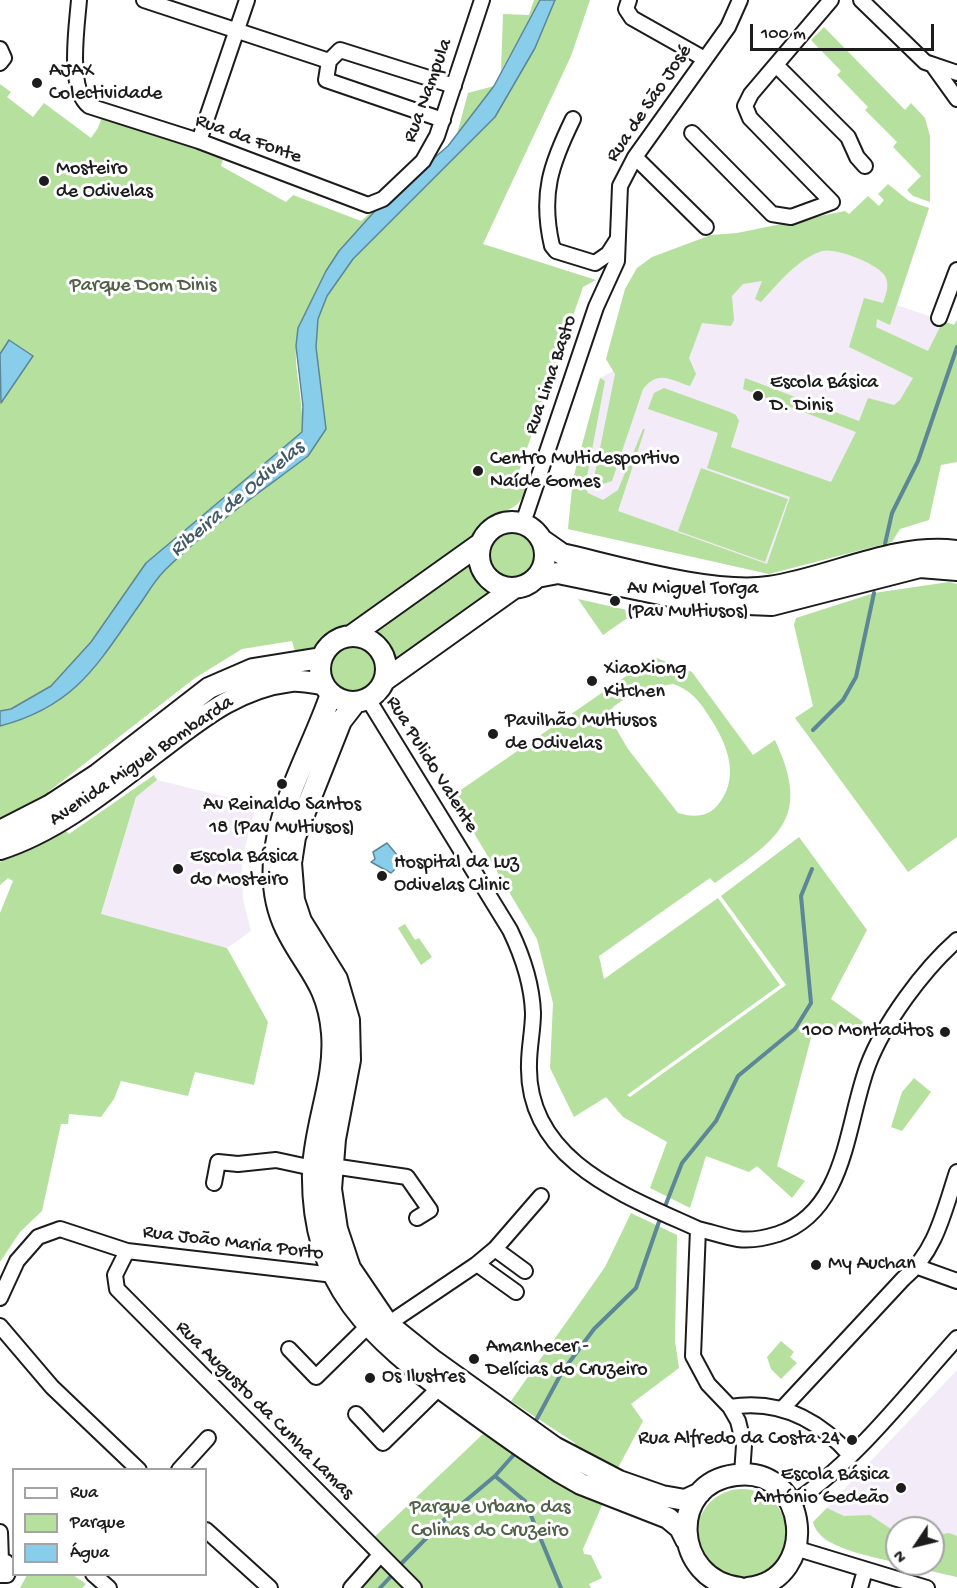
<!DOCTYPE html>
<meta charset="utf-8">
<style>
body{margin:0}
#map{position:relative;width:957px;height:1588px;overflow:hidden;background:#fff;font-family:"Gochi Hand",sans-serif}
canvas{display:block}
.legend{position:absolute;left:12px;top:1468px;width:195px;height:108px;box-sizing:border-box;background:#fff;border:2px solid #a4a4a4;margin:0;padding:8px 10px;list-style:none;font-size:18px;color:#1c1c1c}
.legend li{display:flex;align-items:center;gap:12px;height:30px}
.legend b{width:30px;border:2px solid #a4a4a4}
.north{position:absolute;left:885px;top:1516px;width:60px;height:60px;box-sizing:border-box;background:#fff;border:2px solid #a4a4a4;border-radius:50%;rotate:235deg;font-size:16px;font-weight:700;line-height:24px;text-align:center;color:#1c1c1c}
.north::after{content:'';display:block;margin:auto;width:21px;height:27px;background:#1c1c1c;clip-path:polygon(50% 0,100% 100%,50% 72%,0 100%)}
.scale{position:absolute;left:750px;top:24px;width:184px;height:27px;box-sizing:border-box;border:3px solid #1c1c1c;border-top:0;padding-left:8px;font-size:18px;line-height:21px;white-space:nowrap;color:#1c1c1c;-webkit-text-stroke:4px #fff;paint-order:stroke}
</style>
<div id="map">
<canvas width="957" height="1588"></canvas>
<ul class="legend">
<li><b style="height:8px;background:#fff"></b>Rua</li>
<li><b style="height:16px;background:#b5e09e"></b>Parque</li>
<li><b style="height:16px;background:#88cde9"></b>Água</li>
</ul>
<div class="north">N</div>
<div class="scale">100 m</div>
</div>
<script>
const g = document.querySelector('canvas').getContext('2d');
g.lineJoin = 'round';
function fill(path, color) {
  g.fillStyle = color;
  g.fill(path, 'evenodd');
}
function strokePath(path, color, width, dash) {
  g.strokeStyle = color;
  g.lineWidth = width;
  g.lineCap = dash ? 'butt' : 'round';
  g.setLineDash(dash || []);
  g.stroke(path);
}
function label(font, color, halo, rows, align = 'center') {
  g.font = font + ' "Gochi Hand",sans-serif';
  g.lineWidth = 6;
  g.setLineDash([]);
  g.textBaseline = 'middle';
  g.strokeStyle = halo;
  g.fillStyle = color;
  for (const [text, x, y, turn = 0] of rows) {
    g.save();
    g.translate(x, y);
    g.rotate((+turn || 0) * Math.PI / 180);
    g.textAlign = isNaN(turn) ? turn : align;
    if (halo) g.strokeText(text, 0, 0);
    g.fillText(text, 0, 0);
    g.restore();
  }
}
fill(new Path2D(`
 M 929,208 L 897,305 L 955,325 L 912,413 L 769,574 L 568,529 L 573,479 L 600,378 L 613,371 L 606,359 L 625,289 L 637,268 Z
 M 157,780 L 263,806 L 256,806 L 242,859 L 243,899 L 251,931 L 227,948 L 101,915 L 136,797 Z
 M 957,1370 L 957,1577 L 900,1564 L 933,1564 L 933,1528 L 897,1528 L 897,1563 L 825,1541 L 816,1530 L 813,1522 Z`), '#f4ebf8');
fill(new Path2D(`
 M 534,0 L 540,0 L 501,71 L 503,14 L 529,15 Z
 M 555,0 L 590,0 L 571,56 L 483,244 L 596,280 L 583,287 L 515,483 L 526,489 C 517,515 503,507 485,521 C 478,527 475,534 471,541 L 356,624 L 329,634 L 309,651 L 296,655 L 292,641 L 242,649 L 195,678 L 48,792 L 49,796 L 0,820 L 0,726 C 92,702 108,638 162,573 C 200,528 261,491 308,456 L 326,429 L 316,347 L 318,319 L 327,296 L 353,259 L 495,117 L 535,48 Z
 M 824,27 L 905,110 L 911,103 L 925,118 L 930,136 L 930,202 L 913,196 L 907,190 L 921,176 L 893,147 L 897,142 L 865,110 L 868,107 L 837,75 L 841,71 L 811,40 Z
 M 0,84 L 11,92 L 7,97 L 33,117 L 44,103 L 91,138 L 98,128 L 102,117 L 164,134 L 223,159 L 221,166 L 286,202 L 293,195 L 361,221 L 383,202 C 351,238 330,262 309,306 C 303,319 297,330 296,345 C 294,372 304,401 302,432 L 146,563 L 91,642 L 51,686 L 11,709 L 0,711 Z
 M 494,86 L 457,134 L 468,93 Z
 M 888,184 L 909,201 L 929,208 L 890,325 L 877,319 L 876,327 L 928,351 L 943,321 L 954,325 L 957,320 L 957,462 L 941,465 L 929,520 L 900,529 L 892,542 L 769,574 L 568,529 L 573,479 L 600,378 L 605,381 L 585,487 L 588,493 L 603,500 L 618,490 L 643,429 L 645,429 L 618,511 L 767,564 L 790,497 L 707,468 L 718,433 L 648,409 L 654,393 L 664,388 L 730,412 L 736,415 L 739,421 L 731,447 L 831,482 L 856,432 L 743,389 L 745,378 L 859,421 L 868,398 L 894,405 L 900,400 L 913,378 L 849,347 L 864,298 L 883,303 C 886,294 890,285 885,276 C 879,264 835,247 822,251 C 797,259 778,284 761,302 L 755,299 L 762,281 L 743,284 L 732,296 L 734,320 L 731,326 L 702,323 L 689,358 L 696,374 L 690,386 C 669,379 658,370 643,389 L 612,481 L 603,484 L 594,478 L 615,374 L 606,359 L 625,289 L 637,268 L 652,257 L 711,235 L 737,233 L 845,211 L 849,214 L 868,196 L 879,206 L 884,200 L 878,194 Z
 M 701,468 L 788,499 L 765,562 L 678,531 Z
 M489 554a24 24 0 1 1 48 0a24 24 0 1 1-48 0Z
 M 470,561 L 479,582 L 494,594 L 394,666 L 385,644 L 370,632 Z
 M 949,582 L 957,584 L 957,837 L 908,872 L 795,718 L 813,706 L 794,625 L 796,618 L 874,593 Z
 M 578,599 L 636,612 L 603,635 Z
 M328 671a24 24 0 1 1 48 0a24 24 0 1 1-48 0Z
 M 654,657 L 692,672 L 753,755 L 775,740 C 813,821 776,839 715,883 L 710,878 L 599,956 L 604,979 L 718,898 L 780,985 L 627,1095 L 630,1097 L 786,985 L 721,896 L 799,837 L 867,930 L 831,999 L 863,1022 L 854,1037 L 815,1023 L 777,1166 L 805,1181 L 792,1198 L 757,1166 L 749,1172 L 706,1156 L 690,1208 L 650,1188 L 667,1142 L 623,1117 L 606,1097 L 574,1117 L 550,1068 L 553,1003 L 537,939 L 452,796 ZM 673,684 C 693,691 701,703 712,721 C 729,748 740,779 717,806 C 706,818 692,817 678,813 L 628,749 L 608,715 C 612,699 657,686 673,684 Z
 M 154,775 L 157,780 L 136,797 L 101,914 L 227,948 L 268,1022 L 254,1085 L 195,1072 L 188,1096 L 121,1081 L 114,1099 L 101,1117 L 69,1114 L 68,1124 L 61,1124 L 42,1211 L 20,1232 L 0,1262 L 0,913 L 13,881 L 8,878 L 0,885 L 0,862 L 66,831 L 69,834 Z
 M 405,924 L 415,940 L 419,938 L 432,957 L 421,965 L 398,928 Z
 M 914,1078 L 931,1092 L 902,1131 L 891,1127 L 902,1092 Z
 M 631,1213 L 677,1235 L 675,1341 L 679,1368 L 631,1404 L 643,1421 L 619,1466 L 583,1549 L 584,1554 L 591,1555 L 602,1578 L 589,1584 L 591,1588 L 351,1588 L 380,1555 L 368,1543 L 483,1434 L 553,1481 L 575,1443 L 511,1401 L 605,1267 Z
 M 781,1341 L 794,1352 L 790,1357 L 797,1363 L 781,1379 L 771,1369 L 767,1357 Z
 M697 1534a45 45 0 1 1 90 0a45 45 0 1 1-90 0Z
 M 827,1508 L 844,1516 L 870,1515 L 897,1533 L 897,1563 C 873,1556 819,1549 813,1522 Z
 M 949,1533 L 957,1536 L 957,1577 L 900,1564 L 933,1564 L 933,1536 Z
 M 27,1575 L 73,1575 L 86,1584 L 82,1588 L 20,1588 Z`), '#b5e09e');
const water = new Path2D(`
 M 540,0 L 555,0 L 535,48 L 495,117 L 353,259 L 327,296 L 318,319 L 316,347 L 326,429 L 308,456 C 259,493 209,527 165,570 C 153,582 145,598 135,611 C 95,669 72,707 0,726 L 0,711 L 11,709 L 51,686 L 91,642 L 146,563 L 302,432 L 303,406 L 296,346 L 298,328 L 326,271 L 339,251 L 383,202 L 448,146 L 494,86 Z
 M 9,340 L 33,356 L 1,403 L 0,354 Z
 M 387,843 L 403,862 L 391,873 L 371,862 L 375,859 L 373,852 Z`);
fill(water, '#88cde9');
strokePath(water, '#5d8697', 1.5);
strokePath(new Path2D(`
 M 885,544 L 892,513 L 918,461 L 957,347
 M 813,730 L 843,700 L 856,677 L 874,593
 M 664,1209 L 682,1163 L 716,1121 L 738,1076 L 795,1029 L 811,1003 L 801,896 L 812,869
 M 533,1426 L 562,1372 L 594,1329 L 636,1288 L 661,1216
 M 518,1450 L 495,1476 L 525,1501 L 561,1588
 M 398,1567 L 451,1513 L 495,1476
 M 380,1588 L 394,1573`), '#5d8697', 4);
const minor = new Path2D(`
 M 79,0 C 77,26 67,89 89,106 L 199,141 L 368,205 L 383,199 L 423,161 L 437,136 L 482,0
 M 144,0 L 329,61
 M 629,0 L 626,9 L 632,18 L 703,58
 M 861,0 L 925,62 L 957,73
 M 0,49 L 4,58 L 0,63
 M 776,65 L 848,137 L 857,157 L 865,166
 M 934,67 L 957,99
 M 573,119 C 551,164 540,194 552,246 L 556,251 L 595,263 L 608,254 L 617,240
 M 443,120 L 326,80 L 329,61 L 340,50 L 454,86
 M 692,133 L 772,214 L 791,217 L 832,202 L 750,118 L 745,106 L 751,94 L 831,0
 M 199,141 L 247,0
 M 635,157 L 706,227
 M 939,318 L 957,270
 M 523,523 L 596,307 L 617,261 L 620,186 L 635,157 L 728,27 L 740,0
 M 368,699 L 510,930 C 523,957 532,983 533,1013 C 533,1030 529,1047 529,1064 C 526,1161 626,1196 698,1229 L 693,1356 L 708,1384 L 730,1407 L 738,1421 L 744,1445 L 742,1474
 M 332,1166 L 407,1177 L 430,1210 L 417,1218
 M 214,1183 L 218,1162 L 238,1164 L 276,1160 L 313,1168
 M 698,1229 C 711,1232 725,1237 738,1239 C 751,1241 765,1238 778,1234 C 847,1211 846,1123 868,1065 C 884,1023 923,970 957,940
 M 495,1249 L 541,1196
 M 127,1251 L 115,1275 L 117,1289 L 414,1588
 M 918,1267 L 957,1281
 M 516,1292 L 477,1264 L 495,1249 L 525,1271
 M 0,1298 L 17,1261 L 38,1237 L 60,1229 L 127,1251 L 334,1275
 M 388,1324 L 477,1264
 M 0,1326 L 52,1387 L 139,1470
 M 289,1349 L 316,1377 L 367,1327
 M 730,1407 C 779,1399 818,1419 850,1455
 M 782,1409 L 903,1279 C 936,1252 944,1211 957,1172
 M 356,1414 L 383,1443 L 439,1388
 M 179,1470 L 208,1438
 M 791,1504 C 853,1465 908,1392 957,1338
 M 206,1530 L 270,1588
 M 0,1532 L 1,1561
 M 795,1548 L 927,1588
 M 0,1562 L 6,1562 L 10,1568 L 7,1575 L 0,1575
 M 93,1574 L 109,1588
 M 351,1588 L 380,1555
 M 860,1588 L 865,1570`);
const secondary = new Path2D(`
 M479 555a33 33 0 1 1 66 0a33 33 0 1 1-66 0Z
 M 542,540 L 562,554 C 619,567 712,595 769,587 C 831,578 893,543 957,551
 M 537,577 L 558,573 L 699,602 L 772,605 L 920,567 L 957,570
 M320 669a33 33 0 1 1 66 0a33 33 0 1 1-66 0Z
 M 351,636 L 480,544
 M 385,680 L 514,588
 M 331,694 C 306,768 248,850 286,929 C 305,968 328,983 332,1033 C 336,1079 315,1123 313,1169 C 310,1286 372,1338 458,1401 C 492,1426 525,1450 560,1472 L 581,1484 L 668,1518 L 680,1528 L 686,1540
 M 355,703 L 341,721 L 295,837 L 291,863 L 294,900 L 301,921 L 337,979 L 349,1020 L 350,1060 L 335,1139 L 331,1189 L 337,1229 L 350,1268 L 388,1324 L 434,1361 L 554,1447 L 619,1481 L 662,1496 L 685,1500 L 700,1493
 M 0,831 L 49,806 L 98,774 L 209,688 L 253,669 L 321,658
 M 0,849 C 59,830 110,787 159,750 C 200,719 238,687 291,681 C 301,680 313,683 323,684
 M 740,1588 C 672,1580 667,1483 736,1475 C 809,1465 821,1580 748,1588`);
strokePath(minor, '#1c1c1c', 18);
strokePath(secondary, '#1c1c1c', 24);
strokePath(minor, '#fff', 14);
strokePath(secondary, '#fff', 20);
for (const [x, y, r, color] of [
 [37,83,6,"#1c1c1c"],
 [44,181,6,"#1c1c1c"],
 [758,396,6,"#1c1c1c"],
 [478,471,6,"#1c1c1c"],
 [615,601,6,"#1c1c1c"],
 [592,681,6,"#1c1c1c"],
 [493,734,6,"#1c1c1c"],
 [282,784,6,"#1c1c1c"],
 [178,869,6,"#1c1c1c"],
 [382,876,6,"#1c1c1c"],
 [945,1032,6,"#1c1c1c"],
 [816,1265,6,"#1c1c1c"],
 [474,1359,6,"#1c1c1c"],
 [370,1378,6,"#1c1c1c"],
 [852,1440,6,"#1c1c1c"],
 [901,1488,6,"#1c1c1c"]
]) {
  const dot = new Path2D();
  dot.arc(x, y, r, 0, 2 * Math.PI);
  g.fillStyle = color;
  g.fill(dot);
  strokePath(dot, '#fff', 2);
}
label('20px', '#1c1c1c', '#fff', [
 ["AJAX",49,72],
 ["Colectividade",49,95],
 ["Mosteiro",56,170],
 ["de Odivelas",56,193],
 ["Escola Básica",770,384],
 ["D. Dinis",770,407],
 ["Centro Multidesportivo",490,460],
 ["Naíde Gomes",490,483],
 ["Av Miguel Torga",627,590],
 ["(Pav Multiusos)",627,613],
 ["Xiaoxiong",604,670],
 ["Kitchen",604,693],
 ["Pavilhão Multiusos",505,722],
 ["de Odivelas",505,745],
 ["Av Reinaldo Santos",282,806,"center"],
 ["18 (Pav Multiusos)",282,829,"center"],
 ["Escola Básica",190,858],
 ["do Mosteiro",190,881],
 ["Hospital da Luz",394,864],
 ["Odivelas Clinic",394,887],
 ["100 Montaditos",933,1032,"right"],
 ["My Auchan",828,1265],
 ["Amanhecer -",486,1348],
 ["Delícias do Cruzeiro",486,1371],
 ["Os Ilustres",382,1378],
 ["Rua Alfredo da Costa 24",840,1440,"right"],
 ["Escola Básica",889,1476,"right"],
 ["António Gedeão",889,1499,"right"]
], 'left');
label('20px', '#1c1c1c', '#fff', [
 ["Rua Nampula",429,91,-70],
 ["Rua de São José",650,104,-56],
 ["Rua da Fonte",248,140,20],
 ["Rua Lima Basto",552,375,-71],
 ["Avenida Miguel Bombarda",142,762,-34],
 ["Rua Pulido Valente",431,765,58],
 ["Rua João Maria Porto",233,1244,7],
 ["Rua Augusto da Cunha Lamas",264,1411,45]
]);
label('20px', '#52614a', '#fff', [
 ["Parque Dom Dinis",143,287],
 ["Parque Urbano das",490,1509],
 ["Colinas do Cruzeiro",490,1532]
]);
label('italic 21px', '#425a64', '#fff', [
 ["Ribeira de Odivelas",238,500,-40]
]);
</script>
